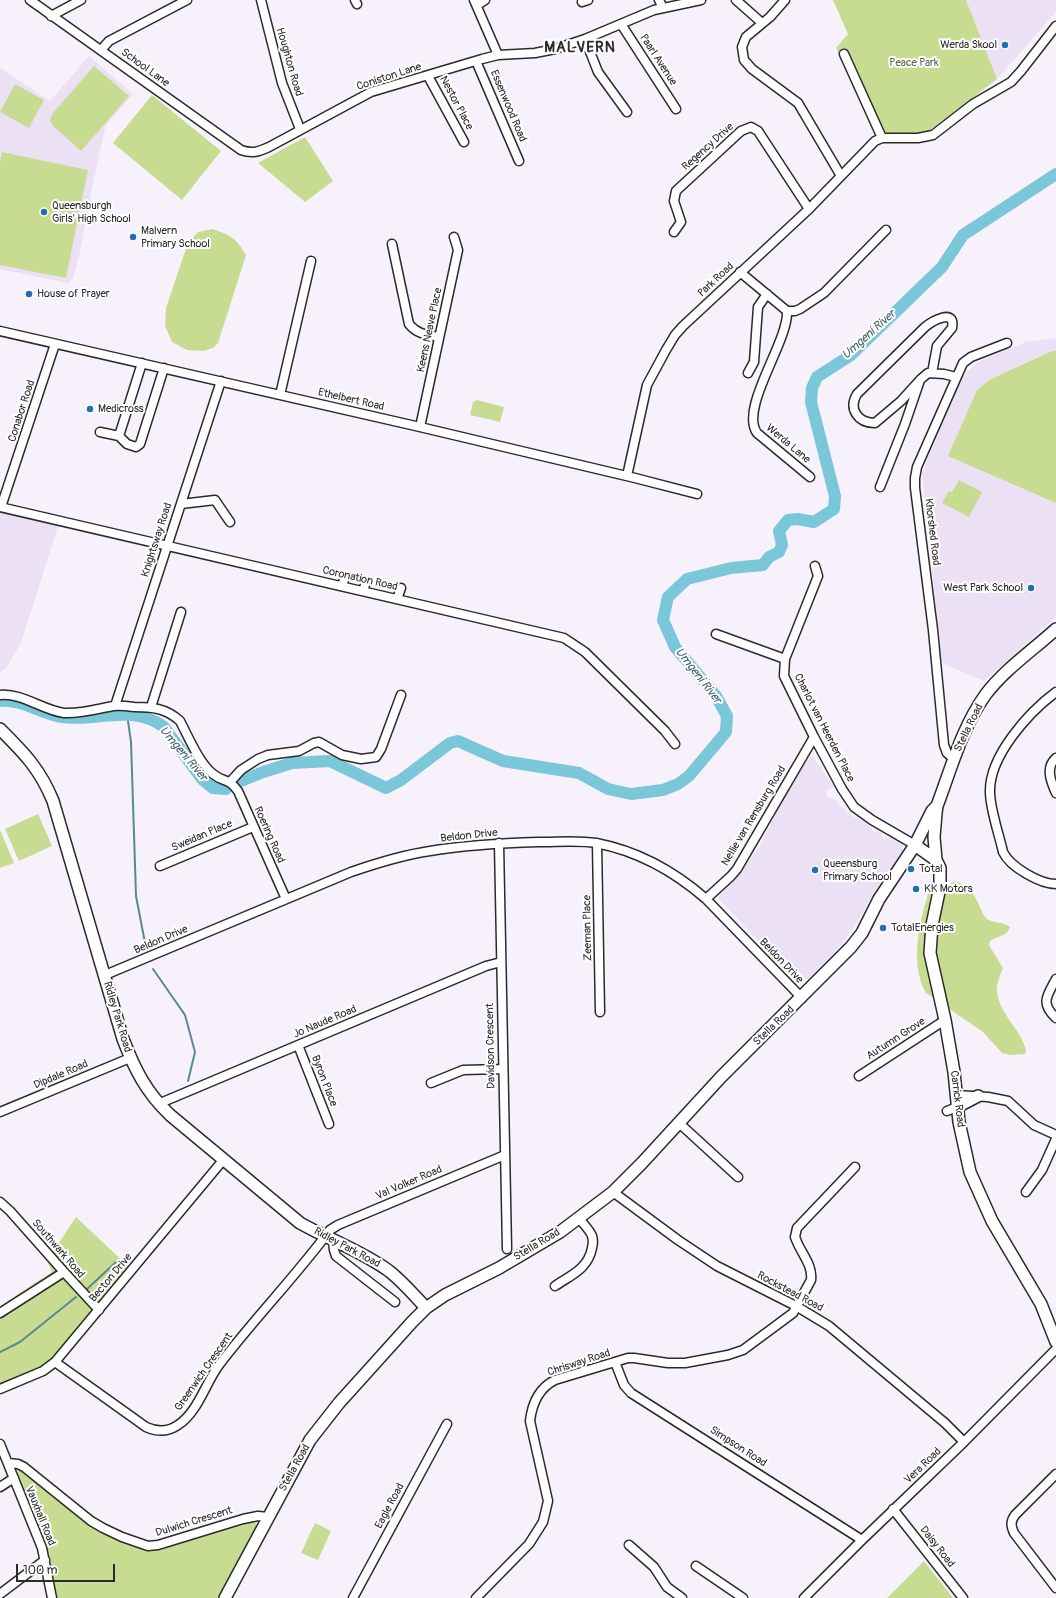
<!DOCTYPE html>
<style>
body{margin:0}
#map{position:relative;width:1056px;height:1598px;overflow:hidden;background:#f6f1fa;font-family:Pangolin,sans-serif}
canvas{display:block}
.scale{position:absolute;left:16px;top:1564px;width:99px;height:18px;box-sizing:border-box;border:2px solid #2b2b2b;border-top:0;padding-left:5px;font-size:12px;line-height:14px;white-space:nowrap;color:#2b2b2b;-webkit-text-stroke:3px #fff;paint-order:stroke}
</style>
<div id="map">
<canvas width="1056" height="1598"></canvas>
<div class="scale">100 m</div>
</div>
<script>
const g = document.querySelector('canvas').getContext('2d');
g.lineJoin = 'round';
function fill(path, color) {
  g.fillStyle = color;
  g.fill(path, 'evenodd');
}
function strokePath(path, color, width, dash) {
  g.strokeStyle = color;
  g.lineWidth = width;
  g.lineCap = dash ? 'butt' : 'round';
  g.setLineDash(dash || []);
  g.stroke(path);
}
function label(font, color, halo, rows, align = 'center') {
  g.font = font + ' Pangolin,sans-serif';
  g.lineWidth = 4;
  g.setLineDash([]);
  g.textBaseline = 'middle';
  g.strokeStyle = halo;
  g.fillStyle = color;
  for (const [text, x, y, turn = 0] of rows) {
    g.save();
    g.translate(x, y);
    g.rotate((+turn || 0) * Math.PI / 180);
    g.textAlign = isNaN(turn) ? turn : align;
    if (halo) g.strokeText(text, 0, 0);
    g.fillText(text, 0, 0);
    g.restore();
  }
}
fill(new Path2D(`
 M 966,0 L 1056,0 L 1056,12 L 997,79 Z
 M 89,56 L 133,94 L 106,125 L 96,169 L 79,256 L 73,278 L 68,283 L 0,269 L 0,68 L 50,101 Z
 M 1056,338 L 1056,617 L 984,681 L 942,663 L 922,474 L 958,384 L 966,373 L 978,362 L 1026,342 Z
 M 0,509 L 59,523 L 21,643 L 6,668 L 0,672 Z
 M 812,755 L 834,787 L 827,790 L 827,797 L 834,799 L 849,814 L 872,827 L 873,832 L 881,831 L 883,838 L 893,838 L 903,845 L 903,851 L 883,877 L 859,918 L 844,942 L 809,979 L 796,980 L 718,898 L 748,863 L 758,849 L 792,783 Z`), '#ece0f5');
fill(new Path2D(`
 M 833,0 L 966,0 L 997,79 L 926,133 L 920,136 L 882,136 L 836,48 L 848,34 Z
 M 94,66 L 129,96 L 81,151 L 53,126 L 50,120 L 53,113 Z
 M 15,84 L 44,100 L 29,128 L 0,112 Z
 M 152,95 L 221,151 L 182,200 L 113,143 Z
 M 305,137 L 333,181 L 305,202 L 258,163 Z
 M 2,152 L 88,170 L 66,278 L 0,265 L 0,163 Z
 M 212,229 C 230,234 237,239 246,255 L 218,343 L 213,348 L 203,351 L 187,350 L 172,342 L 165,326 L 166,308 L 188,243 L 198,232 Z
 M 1052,351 L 1056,351 L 1056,503 L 948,456 L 977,390 L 989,380 Z
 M 477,400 L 504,407 L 500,422 L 470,415 L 473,402 Z
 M 959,480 L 982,492 L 969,517 L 942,503 L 949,491 L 952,492 Z
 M 38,814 L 52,846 L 19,861 L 5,829 Z
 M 0,830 L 14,863 L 0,868 Z
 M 954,881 C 969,884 975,896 981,909 C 982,911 983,915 985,917 C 991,924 1004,921 1010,927 C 1007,937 997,936 990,941 L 989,945 L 1003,968 C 1001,973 998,980 997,986 C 995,1011 1021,1028 1026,1050 L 1025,1054 L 1010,1055 L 1002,1053 L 983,1032 L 926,993 C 908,962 921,914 932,882 L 938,884 L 948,891 L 949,885 Z
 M 76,1217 L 130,1268 L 62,1352 L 46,1366 L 0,1386 L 0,1306 L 52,1272 L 47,1261 Z
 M 20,1470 L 24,1470 C 53,1492 118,1550 152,1550 L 242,1523 C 247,1522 253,1519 257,1525 L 256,1529 L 219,1598 L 55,1598 L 44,1547 L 39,1529 L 16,1478 L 15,1474 Z
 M 315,1523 L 331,1531 L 318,1560 L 301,1553 Z
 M 924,1561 L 953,1598 L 887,1598 Z`), '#c8dc91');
strokePath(new Path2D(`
 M 127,714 L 131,742 L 136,896 L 146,948
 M 153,969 L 185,1015 L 195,1052 L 188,1081
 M 86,1290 L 116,1262
 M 0,1352 L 20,1342 L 76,1297`), '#5a8993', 2);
strokePath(new Path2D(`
 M 0,701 C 19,698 42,714 62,717 C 97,722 132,703 164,727 L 202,779 L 213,788 L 226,789
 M 241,781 L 263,772 L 292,763 L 330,761 L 386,788 L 401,780 L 450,743 L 458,741 L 503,761 L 579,773 L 608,789 L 631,794 L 663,790 L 678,784 L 689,776 L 726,732 L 727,716 L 716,696 L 675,647 L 663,620 L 668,597 L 687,579 L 731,568 L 763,565 L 769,557 L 779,552 L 782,545 L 779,531 L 788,520 L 798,519 L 814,522 L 834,509 L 835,496 L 811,402 L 812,388 L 817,377 L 851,355 L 942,267 L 963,235 L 1056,174`), '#79c7d8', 12);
const street = new Path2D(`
 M 30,0 L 241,150 C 252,154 258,152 269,147 L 371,92 L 482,59 L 498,55 L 535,53 L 555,49 L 585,39 L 654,10 L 701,0
 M 261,0 L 282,83 L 300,129
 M 355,0 L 357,4
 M 474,0 L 498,55
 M 659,0 L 663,8
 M 736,0 L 762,23
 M 785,0 L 770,17 L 746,37 L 742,47 L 744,60 L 752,69 L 798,103 L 841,176
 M 582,2 L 588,0
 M 477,5 L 485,0
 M 51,16 L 81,0
 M 621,24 L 676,109
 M 585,39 L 598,72 L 627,112
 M 101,50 L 109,41 L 187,0
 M 844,54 L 882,138
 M 476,61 L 519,161
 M 428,76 L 464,142
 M 674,232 L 681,222 L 674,201 L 676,191 L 741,131 L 751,127 L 758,131 L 809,209
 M 392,244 L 409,324 C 417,334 427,335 439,337
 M 740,272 L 787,311 C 789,341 739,408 757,433 L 810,477
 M 787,311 L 795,311 L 800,309 L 824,293 L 886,230
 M 0,331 L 420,427 L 635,478 L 697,494
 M 748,373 L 754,362 L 758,307 L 767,294
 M 932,373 L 937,346 L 952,328 C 956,307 931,322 925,327 L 857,394 C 848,409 858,423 875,423 L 901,401 L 921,379 L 928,373 L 944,374 L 956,377
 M 280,395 L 311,261
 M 420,427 L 458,250 L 454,237
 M 100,432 L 119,436 L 142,363
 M 119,436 L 127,444 L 136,447 L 140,444 L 164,368
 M 627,476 L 647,385 L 666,350 L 675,335 L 683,326 L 809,209 L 875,141 L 882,138 L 918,138 L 933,135 L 973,104 L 1011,82 L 1021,71 L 1056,26
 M 880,487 L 905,424 L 919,383
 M 181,504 L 215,500 L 230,522
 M 0,507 L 564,638 L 585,652 L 665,731 L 675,744
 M 1,507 L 55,344
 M 815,566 L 818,576 L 785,659 L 784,676 L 814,737 L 842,789 L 854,807 L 872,820 L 915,845
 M 342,586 L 345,577
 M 363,591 L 366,582
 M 397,599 L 401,588
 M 716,634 L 785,659
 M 1056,692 C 1029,712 989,756 990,792 C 990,809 999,834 1003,852 C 1010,867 1040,884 1056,884
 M 0,695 C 23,693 42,710 64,713 C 81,714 97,709 113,706 C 120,705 127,706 134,707 C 152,707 166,708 180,721 C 188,736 199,763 213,774 C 224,783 228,777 238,791 L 286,899
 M 115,706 L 221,381
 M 151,707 L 181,612
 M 1056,758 C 1045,767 1051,782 1056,793
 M 954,759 L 947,753 L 944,745 L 933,630 L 915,488 L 915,478 L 917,467 L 963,363 L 971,357 L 1007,343
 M 230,782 L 241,770 L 258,759 L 268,755 L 299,751 L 314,743 L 319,742 L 342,755 L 361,759 L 376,757 L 381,749 L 401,695
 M 499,843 L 507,1249
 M 597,843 L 600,1012
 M 160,866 L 253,827
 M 706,899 L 731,876 L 737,869 L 814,737
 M 105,975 L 351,872 C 377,863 403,855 430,851 C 466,845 503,843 539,842 C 558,842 578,840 596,843 C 638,851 674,871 706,899 L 802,998
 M 1056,979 C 1047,996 1040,1003 1056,1018
 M 298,1045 L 329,1124
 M 859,1076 L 945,1020
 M 431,1083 L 463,1070 L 502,1069
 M 956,1095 L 988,1097 L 1008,1101 L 1034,1125 L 1056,1135
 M 158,1104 L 486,966 L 501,962
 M 947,1111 L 957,1107
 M 0,1112 L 130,1058
 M 679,1123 L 738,1177
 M 613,1192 L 678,1240 L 717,1266 L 796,1306 L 829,1326 L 945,1423 L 964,1442
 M 1026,1192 L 1042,1170 L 1056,1139
 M 0,1202 L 10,1211 L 64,1272 L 99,1310
 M 333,1240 L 334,1250 L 336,1256 L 395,1302
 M 555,1286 C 571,1275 588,1269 592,1248 C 593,1244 593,1239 592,1236 C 590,1230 583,1224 579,1218
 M 0,1313 L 64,1272
 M 55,1362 L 146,1427 C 157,1432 168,1432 178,1425 C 198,1412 205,1384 219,1365 C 254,1319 295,1277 330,1230 L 338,1225 L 505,1155
 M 615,1362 L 624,1385 L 631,1393 L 862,1540
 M 0,1389 L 43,1371 L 55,1362 L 224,1159
 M 0,1444 L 42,1548 L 52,1598
 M 8,1463 L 18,1464 L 24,1467 L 91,1521 L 103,1528 L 122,1537 L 148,1546 L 158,1545 L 243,1519 L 258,1516 L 268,1517
 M 1056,1474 L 1015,1515 C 1010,1522 1011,1526 1014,1533 L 1056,1588
 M 0,1487 L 14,1478
 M 893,1509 L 963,1598
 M 629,1545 L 654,1567 L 667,1587 L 682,1598
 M 696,1566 L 743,1598
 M 0,1594 L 45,1560
 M 353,1598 L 447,1424
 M 476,1598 L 529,1544 L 543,1522 L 548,1501 L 530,1421 C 532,1404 539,1388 555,1380 L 628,1358 L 634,1358 L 668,1363 L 685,1363 L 728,1355 L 743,1350 L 793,1313 L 811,1280 C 813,1266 802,1254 797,1242 L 795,1237 L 797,1228 L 855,1167
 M 804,1598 L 862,1540 L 964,1442 L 1056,1349`);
const secondary = new Path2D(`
 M 0,729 C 24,753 40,769 53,801 L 123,1039 C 135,1070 146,1092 170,1115 L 300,1223 C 330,1240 362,1251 389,1271 C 403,1282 414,1295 426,1308
 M 936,813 L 937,806 C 951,769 962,727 986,694 C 1005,669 1033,650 1056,629
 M 915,845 L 936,860 L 940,868 L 940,887 L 932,925 L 930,953 L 945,1020 L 954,1072 L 959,1122 L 970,1172 L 992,1221 L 1041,1304 L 1056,1342
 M 936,860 L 934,837 L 936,813
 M 957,1107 L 978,1096
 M 225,1598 L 310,1440 L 339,1403 L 412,1322 L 426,1308 L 445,1295 L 499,1268 L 560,1232 L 613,1192 L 642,1163 L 721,1077 L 851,947 L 862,933 L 879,899 L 915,845 L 932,811 L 937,806`);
strokePath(street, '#2b2b2b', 11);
strokePath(secondary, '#2b2b2b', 14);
strokePath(street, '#fff', 8);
strokePath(secondary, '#fff', 11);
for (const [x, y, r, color] of [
 [1005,45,4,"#1f6fb2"],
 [44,212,4,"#1f6fb2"],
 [133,237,4,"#1f6fb2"],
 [29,294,4,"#1f6fb2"],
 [90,409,4,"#1f6fb2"],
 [1031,588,4,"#1f6fb2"],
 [911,869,4,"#1f6fb2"],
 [815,870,4,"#1f6fb2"],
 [916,889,4,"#1f6fb2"],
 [883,928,4,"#1f6fb2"]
]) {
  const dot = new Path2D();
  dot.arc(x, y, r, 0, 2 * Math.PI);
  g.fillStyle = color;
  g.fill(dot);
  strokePath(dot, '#fff', 1.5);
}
label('11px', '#2b2b2b', '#fff', [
 ["Werda Skool",997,45,"right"],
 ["Queensburgh",52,206],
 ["Girls' High School",52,219],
 ["Malvern",141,231],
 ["Primary School",141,244],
 ["House of Prayer",37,294],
 ["Medicross",98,409],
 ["West Park School",1023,588,"right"],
 ["Queensburg",823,864],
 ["Primary School",823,877],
 ["Total",919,869],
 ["KK Motors",924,889],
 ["TotalEnergies",891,928]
], 'left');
label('11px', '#2b2b2b', '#fff', [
 ["Paarl Avenue",658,60,57],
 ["Houghton Road",289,62,74],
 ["School Lane",145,68,36],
 ["Coniston Lane",389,77,-18],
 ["Nestor Place",456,103,62],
 ["Essenwood Road",508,106,67],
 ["Regency Drive",708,147,-42],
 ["Park Road",716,280,-43],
 ["Keens Neave Place",430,330,-78],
 ["Ethelbert Road",351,400,13],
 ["Conabor Road",22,411,-72],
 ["Werda Lane",788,444,40],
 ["Khorshed Road",932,532,83],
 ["Knightsway Road",157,540,-72],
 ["Coronation Road",360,579,13],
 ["Charlot van Heerden Place",824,728,63],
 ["Stella Road",969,728,-64],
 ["Nellie van Rensburg Road",754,816,-59],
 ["Roering Road",269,835,66],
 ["Sweidan Place",202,836,-23],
 ["Beldon Drive",469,836,-6],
 ["Zeeman Place",588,928,-91],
 ["Beldon Drive",161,940,-23],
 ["Beldon Drive",781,961,46],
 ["Ridley Park Road",117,1017,73],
 ["Jo Naude Road",325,1022,-23],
 ["Stella Road",774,1026,-44],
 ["Autumn Grove",896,1039,-33],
 ["Davidson Crescent",491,1046,-91],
 ["Dipdale Road",61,1075,-23],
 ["Byron Place",324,1081,69],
 ["Carrick Road",957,1099,83],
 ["Val Volker Road",409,1183,-23],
 ["Stella Road",537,1245,-31],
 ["Ridley Park Road",347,1248,28],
 ["Southwark Road",58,1249,49],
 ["Becton Drive",111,1278,-50],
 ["Rockstead Road",790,1292,28],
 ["Chrisway Road",579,1363,-18],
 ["Greenwich Crescent",204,1372,-55],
 ["Simpson Road",738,1447,33],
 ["Vera Road",923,1466,-44],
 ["Stella Road",295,1468,-61],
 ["Eagle Road",390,1506,-62],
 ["Vauxhall Road",40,1516,68],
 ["Dulwich Crescent",194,1522,-17],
 ["Daisy Road",937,1547,52]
]);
label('11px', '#5a604a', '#fff', [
 ["Peace Park",914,63]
]);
label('italic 12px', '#466268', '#fff', [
 ["Umgeni River",869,335,-42],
 ["Umgeni River",698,676,52],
 ["Umgeni River",183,754,50]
]);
g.letterSpacing = '1px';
label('bold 15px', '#2b2b2b', '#fff', [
 ["MALVERN",580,48]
]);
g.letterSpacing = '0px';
</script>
